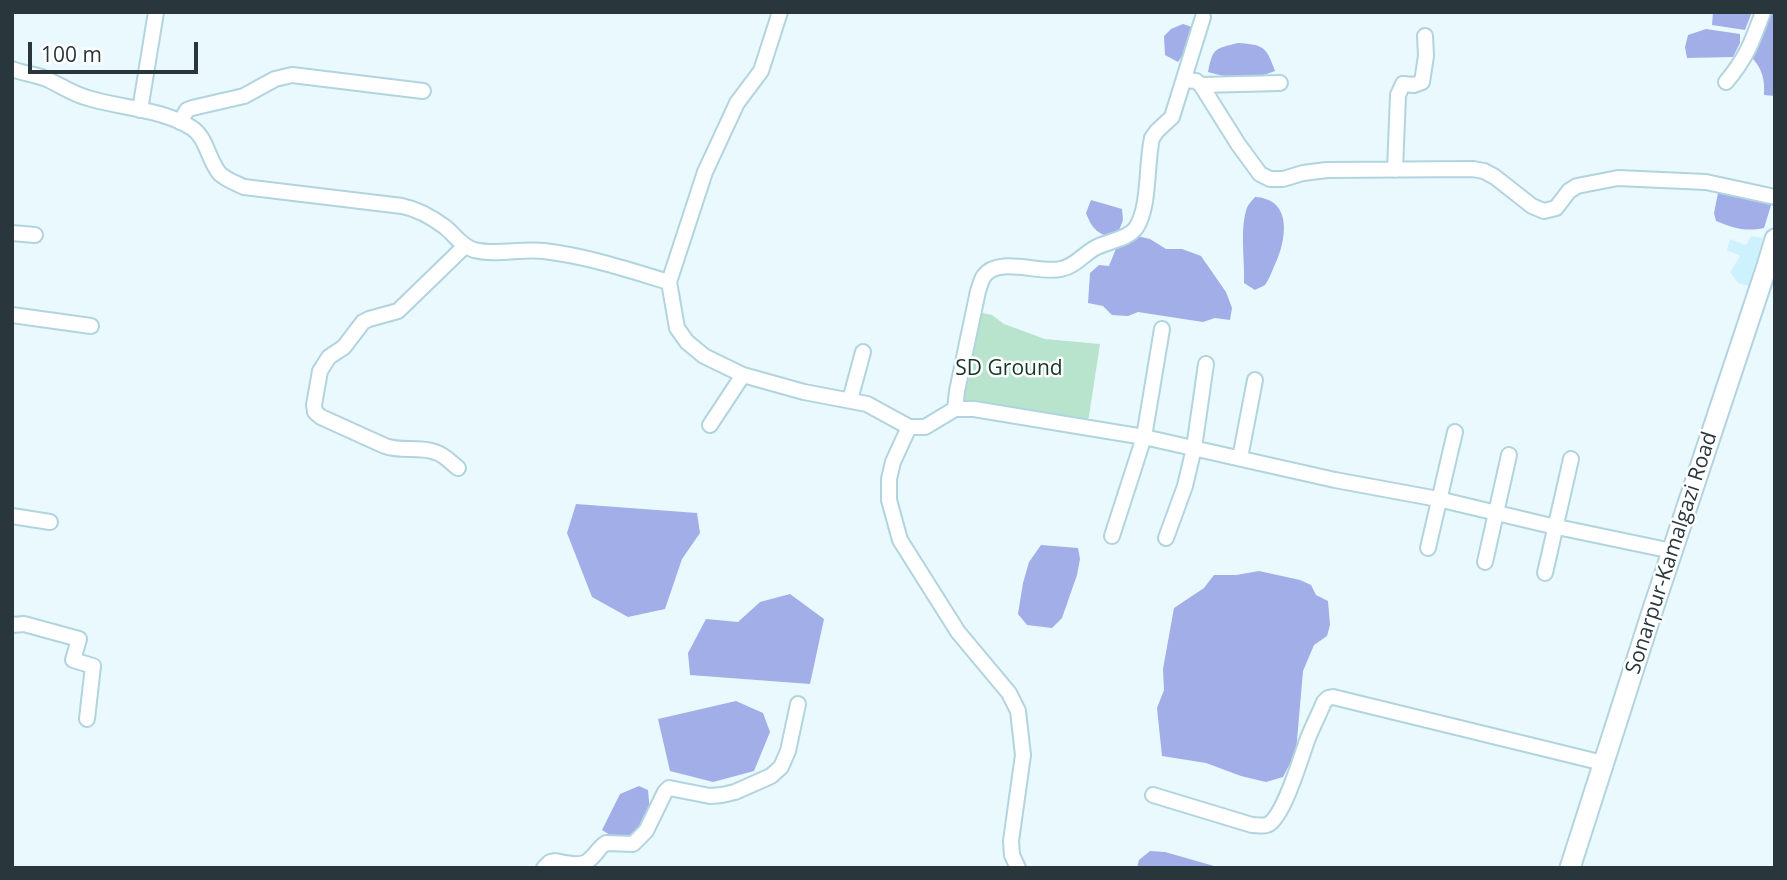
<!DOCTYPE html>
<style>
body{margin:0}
#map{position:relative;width:1787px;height:880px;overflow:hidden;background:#eaf9fd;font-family:"Open Sans",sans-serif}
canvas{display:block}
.frame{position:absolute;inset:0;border:14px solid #29373c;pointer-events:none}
.scale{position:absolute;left:28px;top:42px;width:170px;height:32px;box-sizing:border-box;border:4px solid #29373c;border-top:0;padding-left:9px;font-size:21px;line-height:24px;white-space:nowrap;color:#29373c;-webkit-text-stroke:5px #fff;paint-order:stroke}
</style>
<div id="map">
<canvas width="1787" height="880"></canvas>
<div class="frame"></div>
<div class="scale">100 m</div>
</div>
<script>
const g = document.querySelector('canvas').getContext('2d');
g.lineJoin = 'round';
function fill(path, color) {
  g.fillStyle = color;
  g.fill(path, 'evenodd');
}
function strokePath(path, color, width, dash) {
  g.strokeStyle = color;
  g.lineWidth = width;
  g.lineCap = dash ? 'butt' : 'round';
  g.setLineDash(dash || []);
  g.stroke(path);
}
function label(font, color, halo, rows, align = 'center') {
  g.font = font + ' "Open Sans",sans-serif';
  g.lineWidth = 5;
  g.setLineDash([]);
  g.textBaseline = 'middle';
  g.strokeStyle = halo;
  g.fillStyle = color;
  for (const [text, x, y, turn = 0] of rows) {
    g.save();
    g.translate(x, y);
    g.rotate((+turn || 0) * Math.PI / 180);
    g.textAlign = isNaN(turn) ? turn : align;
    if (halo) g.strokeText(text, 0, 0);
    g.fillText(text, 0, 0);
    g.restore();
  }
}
fill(new Path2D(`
 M 1751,236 L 1763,238 L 1749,286 L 1738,283 L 1730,272 L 1740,256 L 1727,250 L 1730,239 L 1746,245 Z`), '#cef2fd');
fill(new Path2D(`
 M 978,312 L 992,315 L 1004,324 L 1045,339 L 1100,344 L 1089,416 L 1086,423 L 960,404 Z`), '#b8e4ce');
fill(new Path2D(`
 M 1713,12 L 1752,12 L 1745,30 L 1712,25 Z
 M 1767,12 L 1775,12 L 1775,96 L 1764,95 C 1765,79 1762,67 1750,56 Z
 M 1183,24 L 1192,27 L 1187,49 L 1178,62 L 1165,55 L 1164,36 L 1171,29 Z
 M 1706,29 L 1740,34 L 1740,43 L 1733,57 L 1687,58 L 1685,47 L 1688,35 Z
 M 1238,43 C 1264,45 1266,46 1275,71 C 1253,80 1230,79 1208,72 C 1213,48 1214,49 1238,43 Z
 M 1726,192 L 1772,202 L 1764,228 C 1746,232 1733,228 1716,221 L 1714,213 L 1718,193 Z
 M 1255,197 C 1295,199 1286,244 1273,269 C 1271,274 1268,281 1265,285 C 1262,287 1258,288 1255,290 L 1244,283 C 1245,260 1240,232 1246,211 C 1247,205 1252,201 1255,197 Z
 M 1091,200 L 1122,209 L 1123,220 L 1118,233 L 1109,237 C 1095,232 1091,226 1086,213 Z
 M 1137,236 L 1150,239 L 1166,249 L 1182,249 L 1201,256 L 1226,292 L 1232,308 L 1230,320 L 1215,318 L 1203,322 L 1138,312 L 1128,316 L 1112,315 L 1103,306 L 1088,303 L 1090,273 L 1099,265 L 1109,266 L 1117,246 Z
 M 576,504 L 697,513 L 700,533 L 682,559 L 665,609 L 628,617 L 592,597 L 567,533 Z
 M 1041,545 L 1078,548 L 1080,559 L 1077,575 L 1062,618 L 1052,628 L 1027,625 L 1018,614 L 1023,583 L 1029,562 Z
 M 1259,571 L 1300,580 L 1311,585 L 1316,595 L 1328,601 L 1330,625 L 1327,636 L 1314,645 L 1303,671 L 1296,752 L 1283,777 L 1266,782 L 1241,776 L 1206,763 L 1162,756 L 1157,708 L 1164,690 L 1163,669 L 1174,608 L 1204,588 L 1214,575 L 1236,575 Z
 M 790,594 L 824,619 L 810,684 L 690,675 L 688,653 L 706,619 L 738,622 L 760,602 Z
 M 736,701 L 763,713 L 770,732 L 754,771 L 713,782 L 670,771 L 658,719 Z
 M 639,786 L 648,790 L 650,812 L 627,846 L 602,830 L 620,794 Z
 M 1150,851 L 1165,852 L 1221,868 L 1137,868 L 1139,860 Z`), '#a1aee8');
const minor = new Path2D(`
 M 12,69 C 22,73 33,74 44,78 C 59,84 72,94 88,98 C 120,108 163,109 192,128 C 207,138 208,160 220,174 C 227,180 235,183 244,187 L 402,206 C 417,209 433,218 445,227 C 455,235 461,246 474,250 C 497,256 521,248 544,251 C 587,256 628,270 669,282 L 677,328 L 687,342 L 704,356 L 743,375 L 804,392 L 867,404 L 909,427 L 925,427 L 955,409 L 974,409 L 1144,437 L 1335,480 L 1438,499 L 1543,524 L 1672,551
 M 1184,80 L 1196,81 L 1201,85 L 1238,144 L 1260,174 L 1270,179 L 1283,179 L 1303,173 L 1327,170 L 1473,169 L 1484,171 L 1495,177 L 1532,206 L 1544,211 L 1556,208 L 1569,191 L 1577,186 L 1618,178 L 1706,182 L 1775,197
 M 1726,82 C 1747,57 1752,42 1763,12
 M 1201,85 L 1280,83
 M 140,110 L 156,12
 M 180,122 L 187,110 L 192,108 L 244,96 L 275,79 L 292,75 L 423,91
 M 1395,170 L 1398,95 L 1403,84 L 1414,85 L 1422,82 L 1426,56 L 1425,36
 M 12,233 L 35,235
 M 669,282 L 705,172 L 737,103 L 761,71 L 780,12
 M 12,315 L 91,326
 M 850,400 L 863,352
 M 955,409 L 957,391 L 978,291 C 980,286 981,280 984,276 C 998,256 1040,274 1061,269 C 1076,266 1084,253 1097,247 C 1109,241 1128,239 1136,228 C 1150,207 1146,164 1152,138 L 1157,131 L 1172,117 L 1203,17
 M 710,425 L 743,375
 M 909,427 L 893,462 L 889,479 L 889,500 L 900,540 L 958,632 L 1009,693 L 1018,711 L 1023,755 L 1011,841 L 1012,855 L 1018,868
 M 1240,458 L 1255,380
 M 458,468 C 451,463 444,454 435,452 C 419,446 401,452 385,446 L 321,417 L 315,412 L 314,405 L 320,371 L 329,357 L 344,347 L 363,322 L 369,319 L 398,311 L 465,246
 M 12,516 L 50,522
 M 1112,536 L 1144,437 L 1162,329
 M 1166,538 L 1185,486 L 1194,448 L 1206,364
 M 1428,548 L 1455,432
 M 1485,562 L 1509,455
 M 1545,573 L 1571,459
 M 12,625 L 24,624 L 79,639 L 73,660 L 93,666 L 87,719
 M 1153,795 L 1252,825 C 1258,825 1264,827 1269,824 C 1285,813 1301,757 1308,738 C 1313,726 1319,714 1324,702 L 1328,698 L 1333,697 L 1603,763
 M 544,868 L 550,862 L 555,861 C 565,863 581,868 589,860 C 596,855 599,847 606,843 L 633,844 L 646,831 L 665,792 L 669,788 L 710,796 L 722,795 L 735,792 L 771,776 L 781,767 L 788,751 L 798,704`);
const major = new Path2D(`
 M 1570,868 L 1651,615 L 1766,269 L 1775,239`);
strokePath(minor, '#b1d4df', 18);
strokePath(major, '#b1d4df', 23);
strokePath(minor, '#fff', 14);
strokePath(major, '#fff', 19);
label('21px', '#163629', '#fff', [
 ["SD Ground",1009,369]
]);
label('21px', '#29373c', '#fff', [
 ["Sonarpur-Kamalgazi Road",1672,553,-72]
]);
</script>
